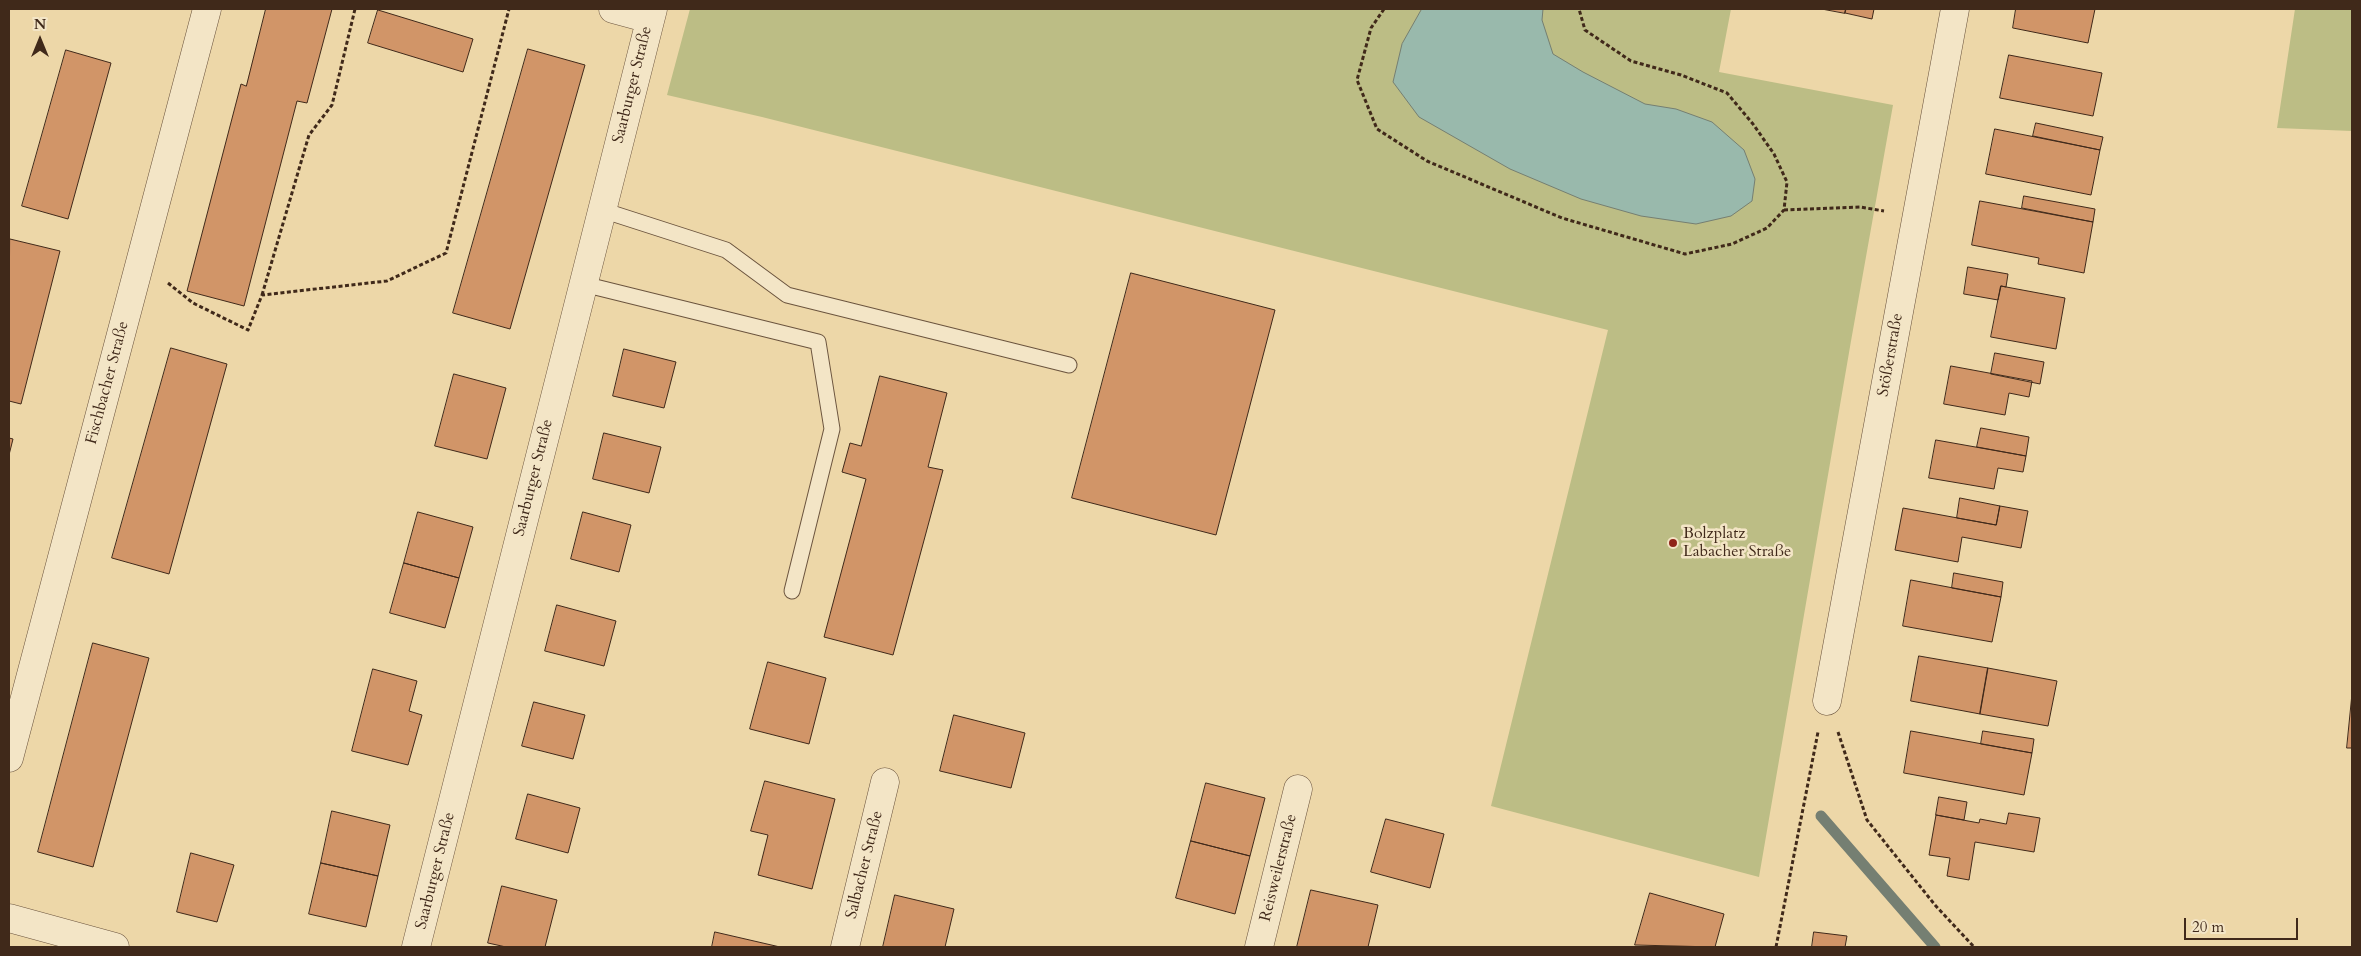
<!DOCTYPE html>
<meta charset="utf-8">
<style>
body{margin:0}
#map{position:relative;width:2361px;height:956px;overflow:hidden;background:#edd7a8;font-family:Cardo,serif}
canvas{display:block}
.frame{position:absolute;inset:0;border:10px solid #40291a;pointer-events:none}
.north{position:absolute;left:15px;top:15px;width:50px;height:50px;-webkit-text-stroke:4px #f3e5c6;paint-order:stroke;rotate:0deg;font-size:14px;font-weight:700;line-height:20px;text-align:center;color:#40291a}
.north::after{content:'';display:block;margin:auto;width:18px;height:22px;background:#40291a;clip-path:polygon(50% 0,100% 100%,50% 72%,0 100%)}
.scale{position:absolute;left:2184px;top:918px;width:114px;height:22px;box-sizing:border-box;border:2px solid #40291a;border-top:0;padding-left:6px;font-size:15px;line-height:18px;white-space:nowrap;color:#40291a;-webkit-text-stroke:4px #f3e5c6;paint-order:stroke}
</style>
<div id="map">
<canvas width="2361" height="956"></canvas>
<div class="frame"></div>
<div class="north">N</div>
<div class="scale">20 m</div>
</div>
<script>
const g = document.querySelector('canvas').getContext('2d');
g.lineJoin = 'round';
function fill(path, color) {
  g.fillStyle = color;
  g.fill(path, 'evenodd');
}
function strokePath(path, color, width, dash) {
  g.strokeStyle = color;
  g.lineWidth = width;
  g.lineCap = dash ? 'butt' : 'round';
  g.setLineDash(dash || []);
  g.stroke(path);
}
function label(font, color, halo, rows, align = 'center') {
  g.font = font + ' Cardo,serif';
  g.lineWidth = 5;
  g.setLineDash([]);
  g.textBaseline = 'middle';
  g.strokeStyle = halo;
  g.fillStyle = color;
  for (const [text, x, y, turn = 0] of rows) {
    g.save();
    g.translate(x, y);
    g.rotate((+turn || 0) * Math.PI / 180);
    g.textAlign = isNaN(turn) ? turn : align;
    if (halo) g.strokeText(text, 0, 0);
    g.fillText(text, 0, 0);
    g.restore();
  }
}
fill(new Path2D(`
 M 690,9 L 1731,9 L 1719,72 L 1893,105 L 1851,341 L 1759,877 L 1491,806 L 1608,330 L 762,117 L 667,95 Z
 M 2295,9 L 2352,9 L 2352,131 L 2277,128 Z`), '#bcbd85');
const water = new Path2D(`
 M 1422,9 L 1543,9 L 1542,20 L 1553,54 L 1583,72 L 1645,104 L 1676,109 L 1712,122 L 1744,150 L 1755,179 L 1752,201 L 1731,216 L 1696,224 L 1641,216 L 1581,199 L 1510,169 L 1419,117 L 1393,82 L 1402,44 Z`);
fill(water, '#99b9ac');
strokePath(water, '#757f72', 1);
strokePath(new Path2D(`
 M 1821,816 L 1935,947`), '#757f72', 11);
const building = new Path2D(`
 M 266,9 L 332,9 L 307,103 L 297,101 L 244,306 L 187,291 L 241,84 L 246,86 Z
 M 1822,9 L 1846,9 L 1845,13 Z
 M 1846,9 L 1874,9 L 1872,19 L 1845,13 Z
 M 2016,9 L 2095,9 L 2088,43 L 2013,28 Z
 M 378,10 L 473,39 L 463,72 L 368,43 Z
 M 528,49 L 585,65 L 510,329 L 453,313 Z
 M 66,50 L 111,63 L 68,219 L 22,206 Z
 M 2009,55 L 2102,73 L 2093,116 L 2000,98 Z
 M 2036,123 L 2103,137 L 2100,150 L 2033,136 Z
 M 1995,129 L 2100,150 L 2091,195 L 1986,174 Z
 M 2024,196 L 2095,209 L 2093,222 L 2022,208 Z
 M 1980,201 L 2093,222 L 2084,273 L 2038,264 L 2039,258 L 1972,245 Z
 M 10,239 L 60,251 L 21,404 L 9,401 Z
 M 1968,267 L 2008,274 L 2006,287 L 2001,286 L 1998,300 L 1964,294 Z
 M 1131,273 L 1275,310 L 1216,535 L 1072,498 Z
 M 2001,286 L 2065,298 L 2056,349 L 1991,337 Z
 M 171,348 L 227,364 L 169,574 L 112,558 Z
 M 624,349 L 676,362 L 664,408 L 613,396 Z
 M 1995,353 L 2044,362 L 2040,384 L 1991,374 Z
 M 1951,366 L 2032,381 L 2029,397 L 2009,393 L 2005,415 L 1944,404 Z
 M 454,374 L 506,388 L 487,459 L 435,446 Z
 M 880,376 L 947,393 L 928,467 L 943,470 L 893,655 L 824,637 L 866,479 L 842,472 L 850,443 L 861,446 Z
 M 1981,428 L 2029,437 L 2026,456 L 1977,447 Z
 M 604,433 L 661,447 L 649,493 L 593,479 Z
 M 9,438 L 13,439 L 9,455 Z
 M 1936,440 L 2026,456 L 2023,472 L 1998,468 L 1994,489 L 1929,478 Z
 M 1960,498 L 2000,506 L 1996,525 L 1957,518 Z
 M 2000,506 L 2028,511 L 2021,548 L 1962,537 L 1958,562 L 1895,550 L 1903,508 L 1996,525 Z
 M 418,512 L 473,527 L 459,578 L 404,563 Z
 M 583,512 L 631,525 L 619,572 L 571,559 Z
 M 404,563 L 459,578 L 445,628 L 390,613 Z
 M 1954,573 L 2003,582 L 2001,597 L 1952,588 Z
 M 1911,580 L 2001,597 L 1992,642 L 1903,626 Z
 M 557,605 L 616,621 L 604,666 L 545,651 Z
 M 93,643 L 149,658 L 93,867 L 38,852 Z
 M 1919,656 L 1988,668 L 1980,714 L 1911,701 Z
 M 768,662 L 826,678 L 809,744 L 750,729 Z
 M 1988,668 L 2057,681 L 2048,726 L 1980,714 Z
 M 373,669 L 417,681 L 409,711 L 422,715 L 408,765 L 352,751 Z
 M 2352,694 L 2352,748 L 2347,748 Z
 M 534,702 L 585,715 L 573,759 L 522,746 Z
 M 954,715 L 1025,733 L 1011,788 L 940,771 Z
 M 1911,731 L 2032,753 L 2024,795 L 1904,773 Z
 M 1983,731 L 2034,739 L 2032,753 L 1981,744 Z
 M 765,781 L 835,799 L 812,889 L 758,875 L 768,835 L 751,831 Z
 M 1206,783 L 1265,798 L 1250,856 L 1191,841 Z
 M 528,794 L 580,808 L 568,853 L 516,839 Z
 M 1939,797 L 1967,802 L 1964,820 L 1936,815 Z
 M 332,811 L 390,825 L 378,876 L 321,863 Z
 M 2009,813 L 2040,818 L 2034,852 L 1975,842 L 1969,880 L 1947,876 L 1950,858 L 1929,855 L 1936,815 L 1979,823 L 1980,819 L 2006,824 Z
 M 1386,819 L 1444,834 L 1430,888 L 1371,872 Z
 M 1191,841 L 1250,856 L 1235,914 L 1176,898 Z
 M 191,853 L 234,865 L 217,922 L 177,912 Z
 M 321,863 L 378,876 L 366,927 L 309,914 Z
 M 502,886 L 557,900 L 545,947 L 506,947 L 488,943 Z
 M 1311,890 L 1378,905 L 1368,947 L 1297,947 Z
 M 1650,893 L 1724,914 L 1715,947 L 1635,945 Z
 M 895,895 L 954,909 L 945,947 L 883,947 Z
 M 715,932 L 780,947 L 712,947 Z
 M 1814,932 L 1847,936 L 1845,947 L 1812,947 Z`);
fill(building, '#d19568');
strokePath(building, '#40291a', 1);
const lane = new Path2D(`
 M 602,210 L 726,250 L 787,295 L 1069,365
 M 583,284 L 818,342 L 832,429 L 792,591`);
const street = new Path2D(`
 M 613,9 L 650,19
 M 1827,701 L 1955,9
 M 9,758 L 207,9
 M 9,918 L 115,947
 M 416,947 L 653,9
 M 845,947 L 885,782
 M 1259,947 L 1298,789`);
strokePath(lane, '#6b543e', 17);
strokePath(street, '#6b543e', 29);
strokePath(new Path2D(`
 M 1384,9 L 1371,28 L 1357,80 L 1377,129 L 1427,161 L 1562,218 L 1685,254 L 1732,244 L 1767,228 L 1784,210 L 1787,182 L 1774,154 L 1753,124 L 1727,93 L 1681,75 L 1631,61 L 1585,30 L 1579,9
 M 1784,210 L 1860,207 L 1884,211
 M 168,283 L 193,303 L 248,330 L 262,295 L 387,281 L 446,253 L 509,9
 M 262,295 L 309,135 L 332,105 L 355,9
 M 1838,732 L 1867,820 L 1935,905 L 1974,947
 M 1776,947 L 1818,732`), '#40291a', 3, [4, 2.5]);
strokePath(lane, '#f3e5c6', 15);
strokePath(street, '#f3e5c6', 28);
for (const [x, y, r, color] of [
 [1673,543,5,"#8f2418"]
]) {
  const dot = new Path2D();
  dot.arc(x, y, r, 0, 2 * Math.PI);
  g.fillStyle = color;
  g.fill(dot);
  strokePath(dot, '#f3e5c6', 2);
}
label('16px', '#40291a', '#f3e5c6', [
 ["Saarburger Straße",633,85,-76],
 ["Stößerstraße",1891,355,-80],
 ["Fischbacher Straße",108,383,-75],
 ["Saarburger Straße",534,478,-76],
 ["Salbacher Straße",865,865,-76],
 ["Reisweilerstraße",1279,868,-76],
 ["Saarburger Straße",436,871,-76]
]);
label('16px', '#40291a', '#f3e5c6', [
 ["Bolzplatz",1683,534],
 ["Labacher Straße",1683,552]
], 'left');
</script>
